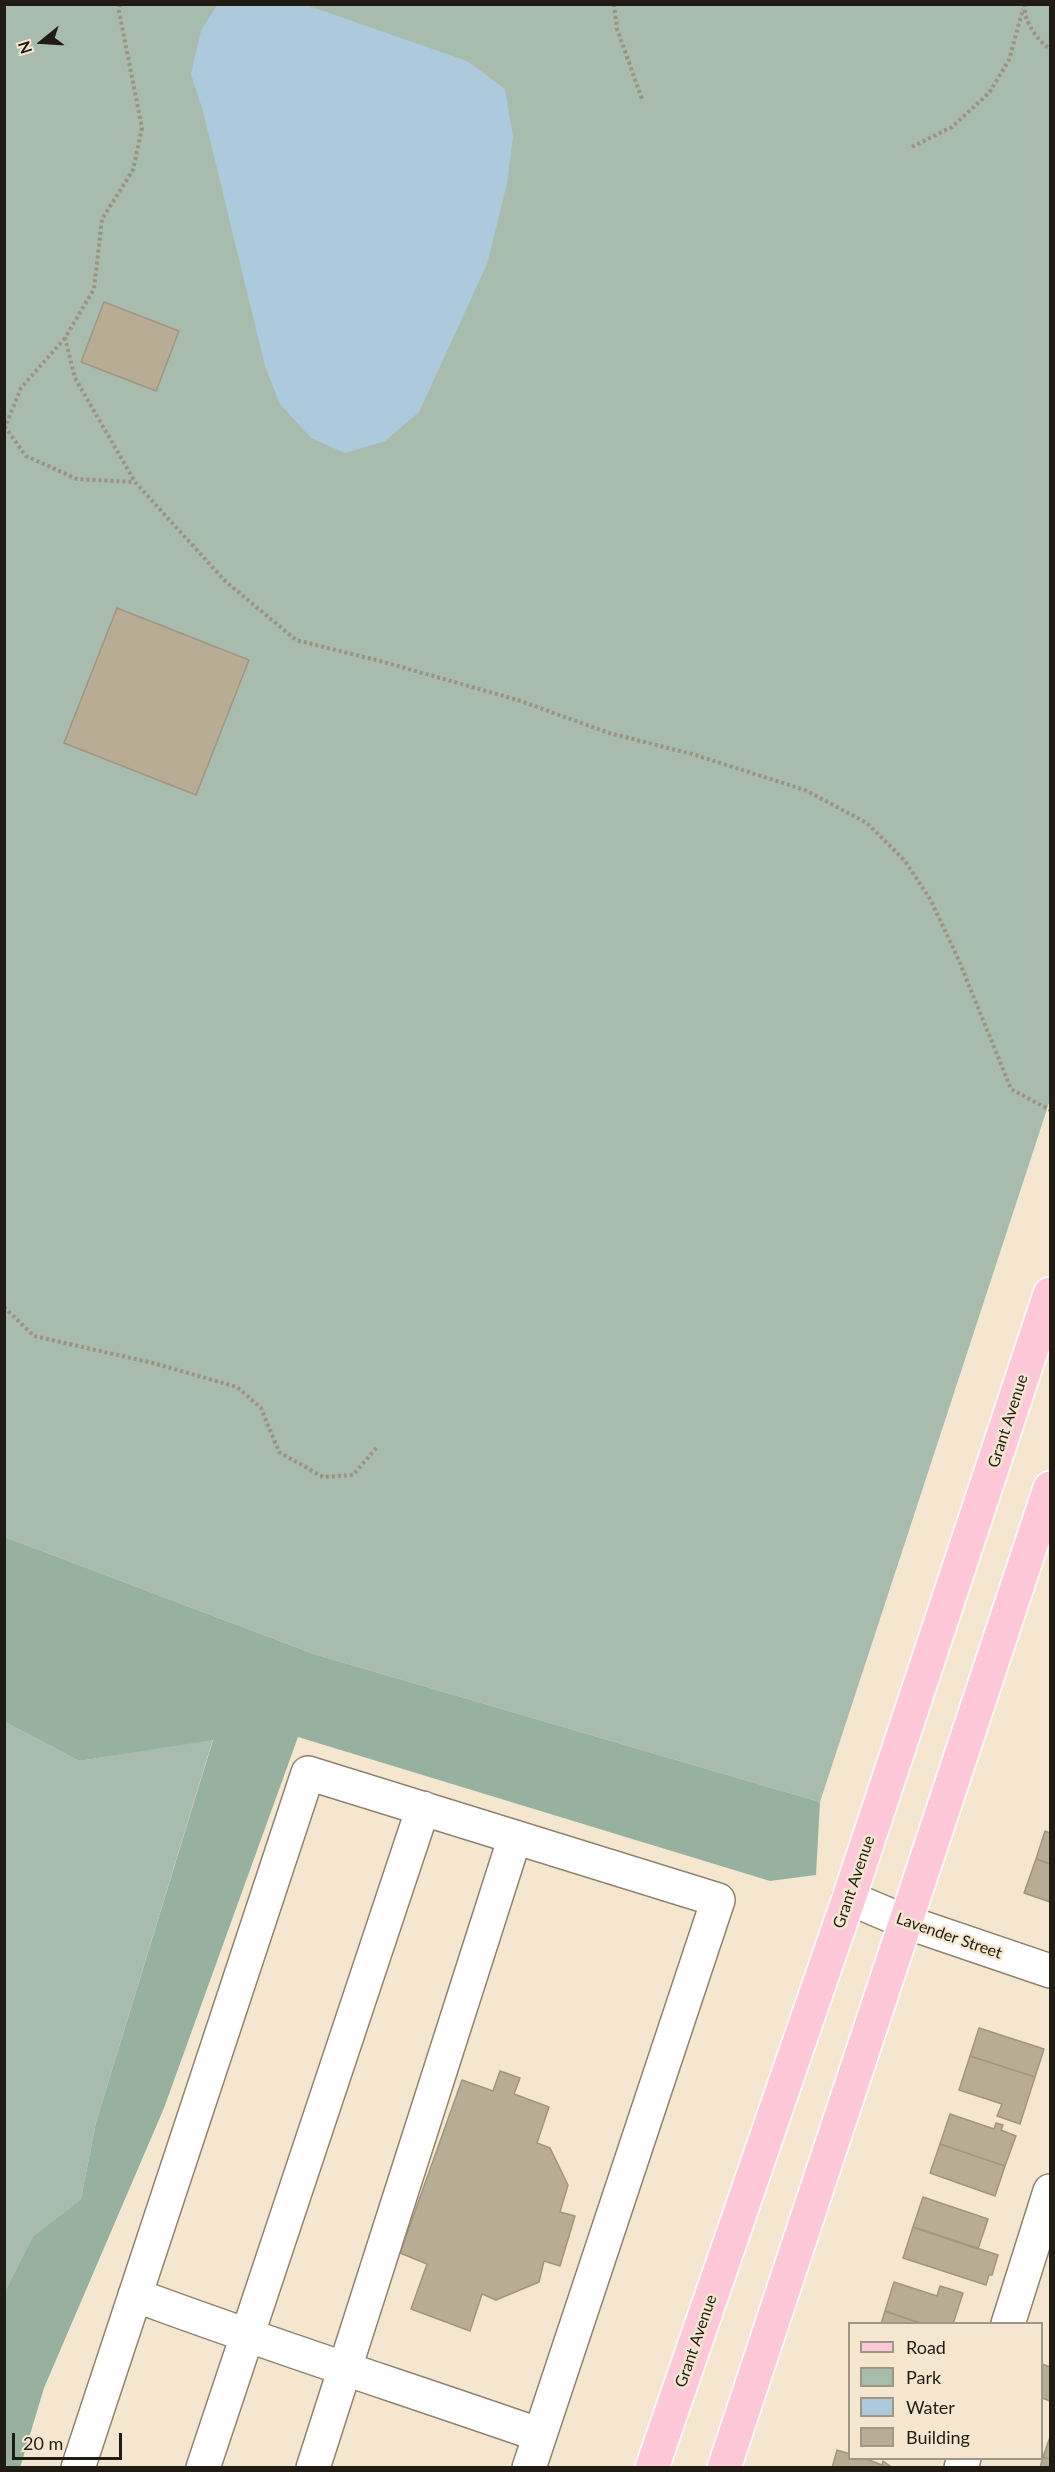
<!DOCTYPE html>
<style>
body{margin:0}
#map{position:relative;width:1055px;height:2472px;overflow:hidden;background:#f5e7cf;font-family:Lato,sans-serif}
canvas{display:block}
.frame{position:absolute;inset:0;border:6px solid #201c13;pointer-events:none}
.legend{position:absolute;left:848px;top:2322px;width:195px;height:138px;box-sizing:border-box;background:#f5e7cf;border:2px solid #a09684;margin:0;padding:8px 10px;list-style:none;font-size:18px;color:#201c13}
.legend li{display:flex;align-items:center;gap:12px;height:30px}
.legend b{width:30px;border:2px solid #a09684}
.north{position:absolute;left:12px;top:12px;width:60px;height:60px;-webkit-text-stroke:4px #f5e7cf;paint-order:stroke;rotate:252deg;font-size:16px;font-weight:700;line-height:24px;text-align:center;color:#201c13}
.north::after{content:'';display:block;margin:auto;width:21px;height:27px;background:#201c13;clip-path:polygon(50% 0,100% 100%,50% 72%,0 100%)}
.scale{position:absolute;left:12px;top:2433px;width:110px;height:27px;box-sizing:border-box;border:3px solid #201c13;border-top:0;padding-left:8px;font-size:18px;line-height:21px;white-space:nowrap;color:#201c13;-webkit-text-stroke:4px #f5e7cf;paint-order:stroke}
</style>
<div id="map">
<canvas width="1055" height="2472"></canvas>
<div class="frame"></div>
<ul class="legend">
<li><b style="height:8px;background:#fec8d9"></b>Road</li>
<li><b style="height:16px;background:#a8bcae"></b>Park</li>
<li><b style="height:16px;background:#adcadc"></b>Water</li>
<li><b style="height:16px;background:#b8ac95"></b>Building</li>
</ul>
<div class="north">N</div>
<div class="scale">20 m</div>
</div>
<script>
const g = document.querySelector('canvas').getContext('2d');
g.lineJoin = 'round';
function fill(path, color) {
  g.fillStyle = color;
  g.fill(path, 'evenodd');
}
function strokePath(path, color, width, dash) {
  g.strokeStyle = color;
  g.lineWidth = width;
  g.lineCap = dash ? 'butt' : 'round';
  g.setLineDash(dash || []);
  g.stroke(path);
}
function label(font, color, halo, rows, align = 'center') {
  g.font = font + ' Lato,sans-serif';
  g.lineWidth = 5;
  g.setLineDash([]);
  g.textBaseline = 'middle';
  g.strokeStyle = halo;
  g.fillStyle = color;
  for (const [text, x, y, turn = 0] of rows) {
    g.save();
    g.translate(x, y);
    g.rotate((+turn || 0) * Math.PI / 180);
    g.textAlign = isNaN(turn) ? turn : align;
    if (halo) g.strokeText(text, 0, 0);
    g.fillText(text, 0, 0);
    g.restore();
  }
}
fill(new Path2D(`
 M 5,5 L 1050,5 L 1050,1100 L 820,1802 L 314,1654 L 5,1537 Z
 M 5,1722 L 79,1761 L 213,1739 L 96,2122 L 81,2199 L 33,2236 L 5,2291 Z`), '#a8bcae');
fill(new Path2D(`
 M 5,1537 L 314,1654 L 820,1802 L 816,1875 L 770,1881 L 298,1737 L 164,2108 L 44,2388 L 20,2468 L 5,2467 L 5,2291 L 33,2236 L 81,2199 L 96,2122 L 213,1740 L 79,1761 L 5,1722 Z`), '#96b29f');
fill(new Path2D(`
 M 303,4 L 467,61 L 505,89 L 513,137 L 507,183 L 487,264 L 419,412 L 385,441 L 345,453 L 311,438 L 280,404 L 265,366 L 203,111 L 191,74 L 201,31 L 217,5 Z`), '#adcadc');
const building = new Path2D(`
 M 104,302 L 179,331 L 156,391 L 81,362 Z
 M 117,608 L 249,660 L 196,795 L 64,743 Z
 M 1045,1831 L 1050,1833 L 1050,1864 L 1036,1859 Z
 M 1036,1859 L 1050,1864 L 1050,1902 L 1024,1893 Z
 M 979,2028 L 1044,2049 L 1035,2077 L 970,2056 Z
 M 970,2056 L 1035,2077 L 1020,2124 L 997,2116 L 1002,2104 L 959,2090 Z
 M 500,2071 L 520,2078 L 514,2094 L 549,2107 L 537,2143 L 550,2148 L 568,2185 L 560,2212 L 575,2216 L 560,2266 L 544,2261 L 539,2282 L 496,2300 L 482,2294 L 470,2331 L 411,2309 L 427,2264 L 400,2253 L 462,2080 L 493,2091 Z
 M 950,2114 L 994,2129 L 996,2123 L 1003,2125 L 1001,2130 L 1016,2136 L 1005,2166 L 940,2144 Z
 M 940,2144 L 1005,2166 L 995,2196 L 930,2173 Z
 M 923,2197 L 988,2219 L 978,2249 L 913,2227 Z
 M 913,2227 L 998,2255 L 992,2275 L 989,2275 L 986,2285 L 903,2258 Z
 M 894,2282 L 937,2296 L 940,2286 L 963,2293 L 953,2324 L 923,2324 L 885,2311 Z
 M 885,2311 L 923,2324 L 881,2324 Z
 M 1042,2364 L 1050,2367 L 1050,2401 L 1042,2398 Z
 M 1050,2437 L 1050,2459 L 1043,2457 Z
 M 837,2450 L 850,2454 L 850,2458 L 864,2458 L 882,2465 L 883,2461 L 893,2468 L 832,2468 Z
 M 1043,2457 L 1050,2459 L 1050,2468 L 1040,2468 Z`);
fill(building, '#b8ac95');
strokePath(building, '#a1957f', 1.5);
const minor = new Path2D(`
 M 849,1898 L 906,1922 L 1050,1971
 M 135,2295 C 269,2345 405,2388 540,2435
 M 1008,2324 L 1050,2191
 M 78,2468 L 308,1773 L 718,1900 L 529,2468
 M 203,2468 L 423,1808
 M 313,2468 L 515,1837
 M 961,2468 L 964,2458`);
const major = new Path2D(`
 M 652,2468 L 849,1898 L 1050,1294
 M 724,2468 L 1050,1488`);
strokePath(minor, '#90836e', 36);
strokePath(major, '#fff', 36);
strokePath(new Path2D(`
 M 120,4 L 119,11 L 142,128 L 133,170 L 102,219 L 94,289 L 65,338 L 75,378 L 135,482 L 225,581 L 296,640 L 380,661 L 518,700 L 609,733 L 692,754 L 805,790 L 867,823 L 905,861 L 930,899 L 957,956 L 1011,1089 L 1050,1110
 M 614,4 L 617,29 L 642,99
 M 1025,4 C 1022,20 1038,41 1050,49
 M 912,147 L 952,127 L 989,93 L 1009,60 L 1023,9
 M 65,338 L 21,388 L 5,427 L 26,456 L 77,479 L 134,482
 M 4,1307 L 34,1336 L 153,1363 L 237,1387 L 261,1408 L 279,1452 L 323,1477 L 353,1475 L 378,1446`), '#9b9280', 4, [3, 3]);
strokePath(minor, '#fff', 33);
strokePath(major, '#fec8d9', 33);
label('16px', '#201c13', '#f5e7cf', [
 ["Grant Avenue",1008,1421,-72],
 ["Grant Avenue",854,1882,-71],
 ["Lavender Street",949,1936,19],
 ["Grant Avenue",696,2341,-71]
]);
</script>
